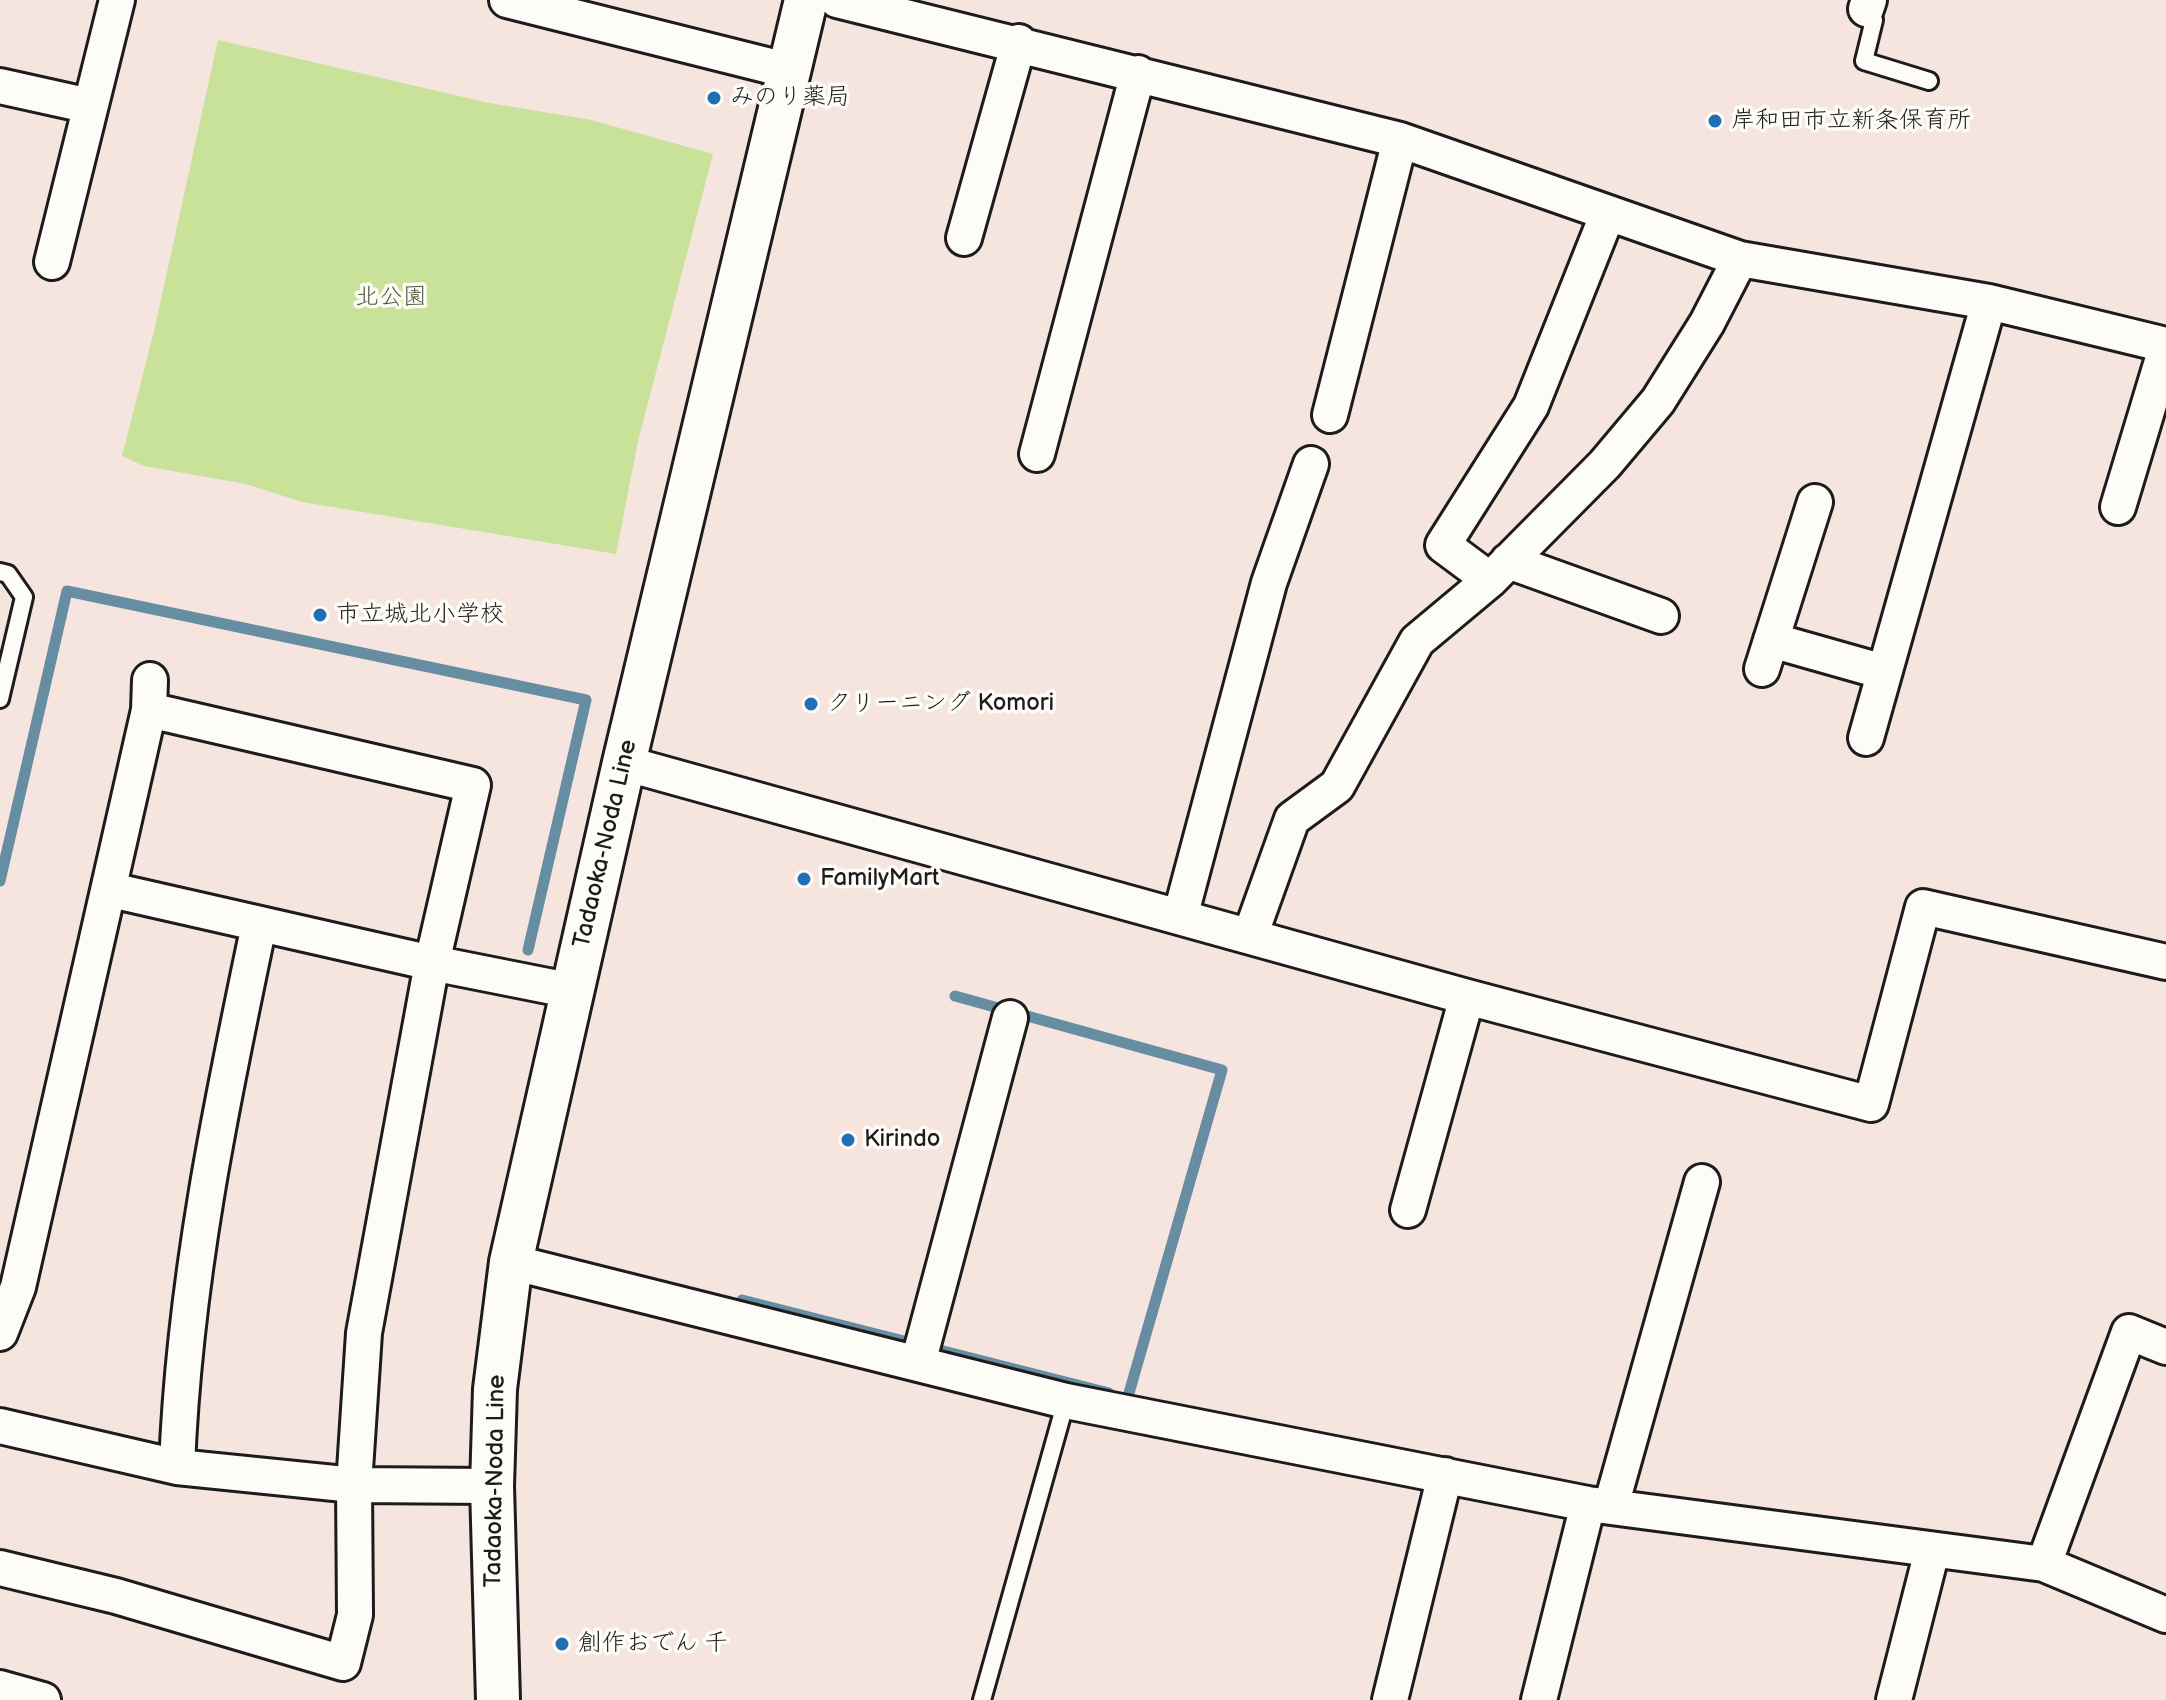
<!DOCTYPE html>
<meta charset="utf-8">
<style>
body{margin:0}
canvas{display:block;background:#f6e4de}
</style>
<canvas width="2166" height="1700"></canvas>
<script>
const g = document.querySelector('canvas').getContext('2d');
g.lineJoin = 'round';
function fill(path, color) {
  g.fillStyle = color;
  g.fill(path, 'evenodd');
}
function strokePath(path, color, width, dash) {
  g.strokeStyle = color;
  g.lineWidth = width;
  g.lineCap = dash ? 'butt' : 'round';
  g.setLineDash(dash || []);
  g.stroke(path);
}
function label(font, color, halo, rows, align = 'center') {
  g.font = font + ' "Balsamiq Sans","Klee One",sans-serif';
  g.lineWidth = 7;
  g.setLineDash([]);
  g.textBaseline = 'middle';
  g.strokeStyle = halo;
  g.fillStyle = color;
  for (const [text, x, y, turn = 0] of rows) {
    g.save();
    g.translate(x, y);
    g.rotate((+turn || 0) * Math.PI / 180);
    g.textAlign = isNaN(turn) ? turn : align;
    if (halo) g.strokeText(text, 0, 0);
    g.fillText(text, 0, 0);
    g.restore();
  }
}
fill(new Path2D(`
 M 218,40 L 489,103 L 591,120 L 713,154 L 638,441 L 616,554 L 302,502 L 246,484 L 144,466 L 122,456 L 154,331 Z`), '#c8e299');
strokePath(new Path2D(`
 M 0,881 L 67,591 L 586,700 L 528,950
 M 955,996 L 1222,1070 L 1129,1393
 M 742,1300 L 1109,1393`), '#668da1', 11);
const service = new Path2D(`
 M 1866,9 L 1874,20 L 1864,61 L 1929,81
 M 0,572 L 8,574 L 24,597 L 0,699
 M 982,1700 L 1066,1401`);
const minor = new Path2D(`
 M 507,0 L 790,71
 M 837,0 L 1400,140 L 1740,259 L 1989,302 L 2166,345
 M 1866,9 L 1869,0
 M 0,86 L 90,106
 M 964,238 L 1019,42
 M 52,262 L 117,0
 M 1330,415 L 1400,140
 M 1037,454 L 1138,73
 M 2118,507 L 2166,348
 M 1508,561 L 1661,616
 M 1490,580 L 1443,545 L 1531,406 L 1608,213
 M 1771,640 L 1884,672
 M 1762,669 L 1815,502
 M 1866,738 L 1989,302
 M 624,763 L 1467,997 L 1871,1104 L 1923,907 L 2166,962
 M 111,890 L 432,963 L 573,991
 M 1180,917 L 1269,583 L 1311,464
 M 1250,936 L 1292,819 L 1337,786 L 1417,641 L 1490,580 L 1605,464 L 1658,401 L 1707,323 L 1740,259
 M 1408,1210 L 1467,997
 M 511,1262 L 1066,1401 L 1588,1504 L 2044,1564 L 2166,1615
 M 0,1333 L 18,1287 L 149,710 L 150,680
 M 918,1363 L 1010,1018
 M 0,1426 L 177,1467 L 354,1485 L 492,1486
 M 177,1467 C 184,1283 221,1105 259,925
 M 1611,1506 L 1702,1182
 M 2044,1564 L 2129,1332 L 2166,1347
 M 0,1568 L 116,1596 L 343,1663 L 355,1615 L 354,1485 L 364,1333 L 432,963 L 473,785 L 149,710
 M 0,1688 L 43,1700
 M 1390,1700 L 1445,1475
 M 1539,1700 L 1588,1504
 M 1894,1700 L 1932,1551`);
const tertiary = new Path2D(`
 M 498,1700 L 492,1486 L 495,1389 L 511,1262 L 624,763 L 806,0`);
strokePath(service, '#1c1c1c', 22);
strokePath(minor, '#1c1c1c', 40);
strokePath(tertiary, '#1c1c1c', 48);
strokePath(service, '#fdfcf7', 16);
strokePath(minor, '#fdfcf7', 34);
strokePath(tertiary, '#fdfcf7', 42);
for (const [x, y, r, color] of [
 [714,98,8,"#1f6fb2"],
 [1715,121,8,"#1f6fb2"],
 [320,615,8,"#1f6fb2"],
 [811,704,8,"#1f6fb2"],
 [804,879,8,"#1f6fb2"],
 [848,1140,8,"#1f6fb2"],
 [562,1644,8,"#1f6fb2"]
]) {
  const dot = new Path2D();
  dot.arc(x, y, r, 0, 2 * Math.PI);
  g.fillStyle = color;
  g.fill(dot);
  strokePath(dot, '#fdfcf7', 3);
}
label('24px', '#1c1c1c', '#fdfcf7', [
 ["みのり薬局",730,98],
 ["岸和田市立新条保育所",1731,121],
 ["市立城北小学校",336,615],
 ["クリーニング Komori",827,704],
 ["FamilyMart",820,879],
 ["Kirindo",864,1140],
 ["創作おでん 千",578,1644]
], 'left');
label('24px', '#505742', '#fdfcf7', [
 ["北公園",391,298]
]);
label('24px', '#1c1c1c', '#fdfcf7', [
 ["Tadaoka-Noda Line",606,844,-77],
 ["Tadaoka-Noda Line",496,1481,-89]
]);
</script>
